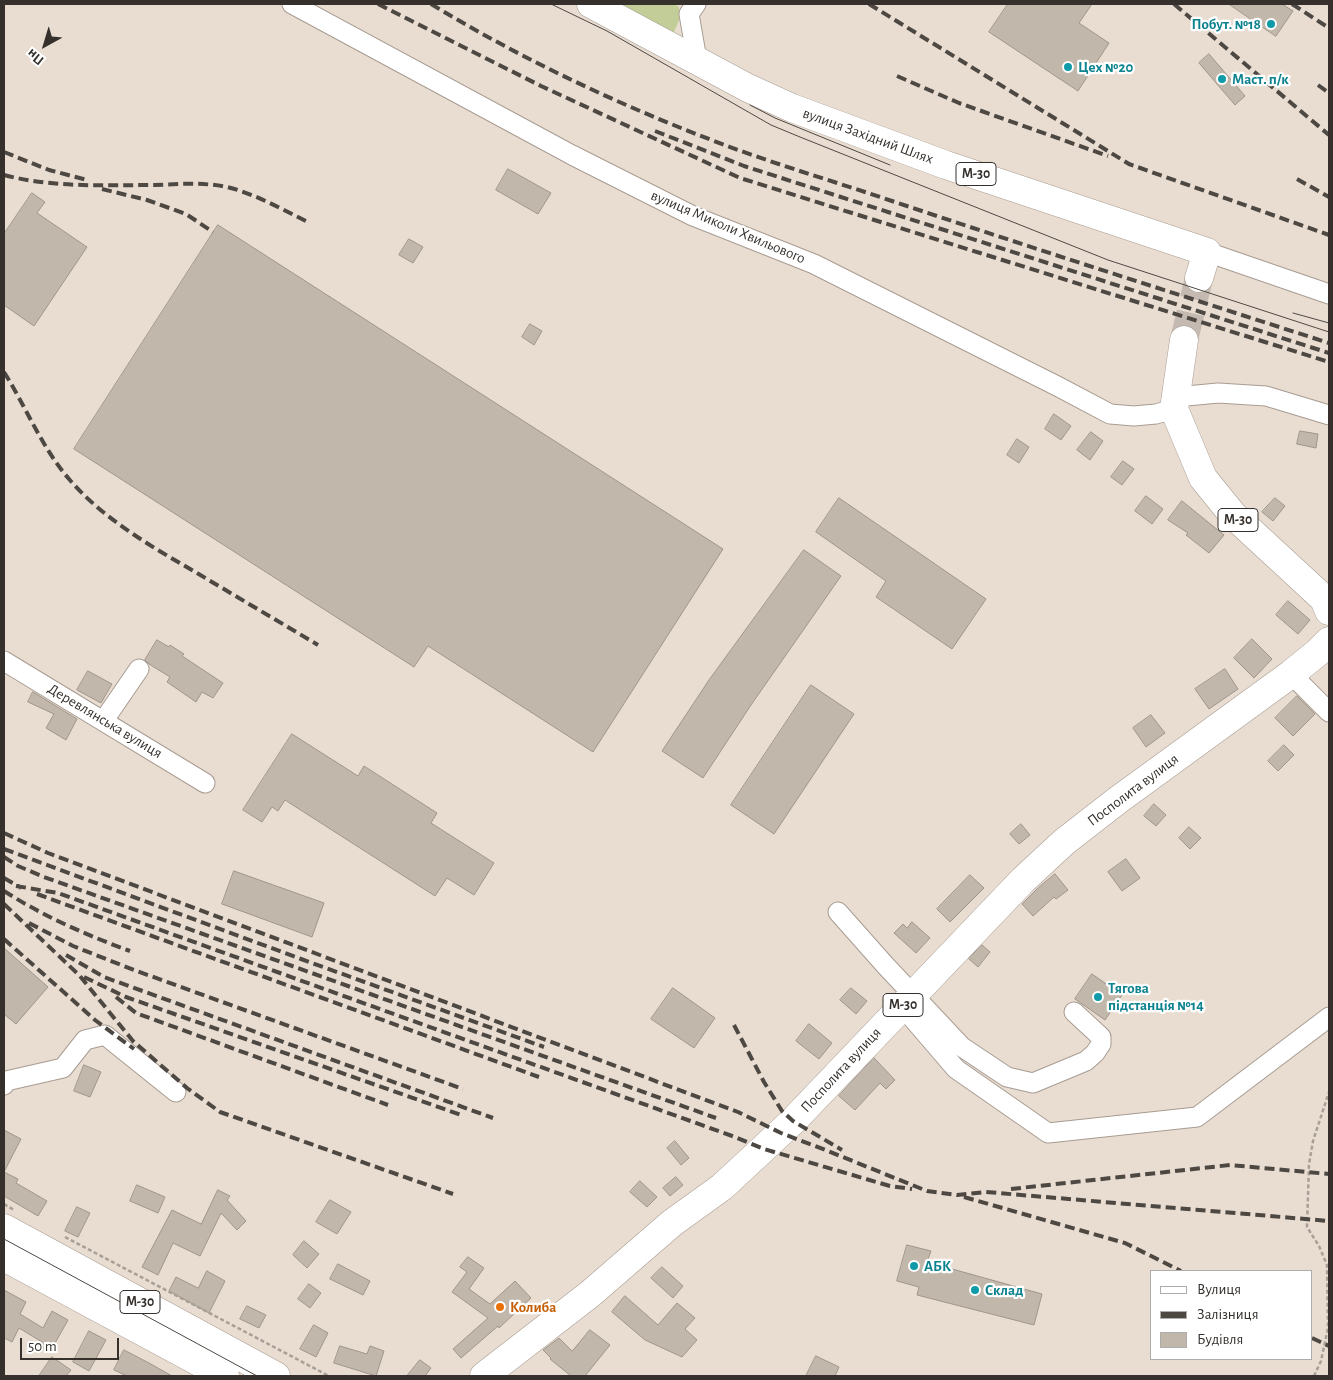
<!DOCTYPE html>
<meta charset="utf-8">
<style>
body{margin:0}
#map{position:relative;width:1333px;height:1380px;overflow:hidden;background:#e9ddd2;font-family:"Alegreya Sans",sans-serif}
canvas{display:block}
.frame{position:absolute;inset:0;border:5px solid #35302c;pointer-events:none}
.legend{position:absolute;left:1150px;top:1270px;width:162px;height:90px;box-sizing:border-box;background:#fff;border:1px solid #aeacab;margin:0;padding:6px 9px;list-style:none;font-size:15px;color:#35302c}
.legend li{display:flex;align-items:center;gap:10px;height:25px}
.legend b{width:25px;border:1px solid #aeacab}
.north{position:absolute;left:20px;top:20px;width:50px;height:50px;-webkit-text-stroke:4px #fff;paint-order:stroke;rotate:219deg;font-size:14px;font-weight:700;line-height:20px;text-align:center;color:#35302c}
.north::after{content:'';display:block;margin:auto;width:18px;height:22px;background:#35302c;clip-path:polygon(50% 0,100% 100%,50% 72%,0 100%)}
.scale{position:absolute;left:20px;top:1338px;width:99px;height:22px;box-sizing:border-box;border:2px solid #35302c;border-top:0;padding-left:6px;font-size:15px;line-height:18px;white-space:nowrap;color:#35302c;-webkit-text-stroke:4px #fff;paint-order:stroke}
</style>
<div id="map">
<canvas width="1333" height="1380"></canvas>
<div class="frame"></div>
<ul class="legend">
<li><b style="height:6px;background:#fff"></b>Вулиця</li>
<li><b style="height:6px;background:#4e4843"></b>Залізниця</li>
<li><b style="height:14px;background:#c1b7ab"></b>Будівля</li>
</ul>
<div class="north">Пн</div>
<div class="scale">50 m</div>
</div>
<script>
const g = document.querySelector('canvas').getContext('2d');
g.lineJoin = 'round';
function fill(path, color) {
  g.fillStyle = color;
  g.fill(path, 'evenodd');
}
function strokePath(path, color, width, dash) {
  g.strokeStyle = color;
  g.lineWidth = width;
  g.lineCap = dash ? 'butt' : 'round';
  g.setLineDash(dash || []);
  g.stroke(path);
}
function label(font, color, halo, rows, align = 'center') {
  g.font = font + ' "Alegreya Sans",sans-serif';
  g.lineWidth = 4.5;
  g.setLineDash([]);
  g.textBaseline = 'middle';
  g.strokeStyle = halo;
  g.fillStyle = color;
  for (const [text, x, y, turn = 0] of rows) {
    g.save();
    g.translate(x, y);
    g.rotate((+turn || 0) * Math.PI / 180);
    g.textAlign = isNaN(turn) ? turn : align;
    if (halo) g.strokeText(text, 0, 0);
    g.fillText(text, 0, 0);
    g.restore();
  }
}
fill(new Path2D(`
 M 616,4 L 674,4 L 679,7 L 680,18 L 674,32 L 668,33 Z`), '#c2cd97');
const building = new Path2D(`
 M 1008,4 L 1092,4 L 1079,23 L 1109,43 L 1078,91 L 989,32 Z
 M 1229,4 L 1282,4 L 1293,11 L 1276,36 Z
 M 1209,54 L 1245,96 L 1235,105 L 1199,63 Z
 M 508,169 L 551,193 L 538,214 L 496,190 Z
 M 32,193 L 45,202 L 37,213 L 87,247 L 34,326 L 4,305 L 4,234 Z
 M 218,225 L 723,549 L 593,752 L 428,646 L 414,667 L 74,449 Z
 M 409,239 L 423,247 L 413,263 L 399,255 Z
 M 530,324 L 542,331 L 534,345 L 522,337 Z
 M 1054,414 L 1071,426 L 1061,440 L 1045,429 Z
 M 1300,431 L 1318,434 L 1316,448 L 1297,444 Z
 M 1091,432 L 1103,441 L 1090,460 L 1077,450 Z
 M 1017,439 L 1029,447 L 1019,463 L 1007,455 Z
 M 1123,461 L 1134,469 L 1122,485 L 1111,477 Z
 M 1146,496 L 1163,509 L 1152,524 L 1135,511 Z
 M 839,498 L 986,599 L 952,649 L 876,597 L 886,581 L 816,532 Z
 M 1275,498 L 1285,506 L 1273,521 L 1262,512 Z
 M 1182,501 L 1224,535 L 1209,553 L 1186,535 L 1188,533 L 1168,520 Z
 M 804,550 L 841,576 L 751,705 L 703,778 L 662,751 L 709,680 Z
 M 1288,601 L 1310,620 L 1298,634 L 1276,615 Z
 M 1252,639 L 1272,659 L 1254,678 L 1234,658 Z
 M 157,640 L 169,647 L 170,645 L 184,654 L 182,656 L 223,683 L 213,698 L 202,692 L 196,702 L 167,682 L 170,677 L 149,664 L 145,660 Z
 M 1225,669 L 1238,689 L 1209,709 L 1195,689 Z
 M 88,671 L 112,684 L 101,703 L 77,690 Z
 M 811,685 L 854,714 L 774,834 L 731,805 Z
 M 33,692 L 77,719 L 66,740 L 46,728 L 54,714 L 28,702 Z
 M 1297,696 L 1315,714 L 1293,736 L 1275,718 Z
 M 1151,715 L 1165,733 L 1146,747 L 1133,728 Z
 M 292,734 L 358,776 L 364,766 L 437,813 L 431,823 L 494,863 L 474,895 L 447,878 L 435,896 L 285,800 L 278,811 L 272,807 L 262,822 L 243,810 Z
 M 1284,745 L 1294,755 L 1278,771 L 1268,761 Z
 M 1154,804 L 1166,815 L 1156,826 L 1144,816 Z
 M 1021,824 L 1030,835 L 1019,844 L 1010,834 Z
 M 1189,827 L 1201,838 L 1190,849 L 1179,838 Z
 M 1126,859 L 1140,878 L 1122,891 L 1108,872 Z
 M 234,871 L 324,903 L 312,937 L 222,904 Z
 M 1055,874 L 1068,890 L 1056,899 L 1054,897 L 1033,916 L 1022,904 L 1038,888 Z
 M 970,875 L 984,888 L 950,922 L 937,909 Z
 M 912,922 L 930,938 L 916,953 L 894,933 L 903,924 L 907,928 Z
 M 982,945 L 990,952 L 978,967 L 969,959 Z
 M 4,948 L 48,987 L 16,1024 L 4,1014 Z
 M 1092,974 L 1122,995 L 1105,1020 L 1075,999 Z
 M 673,988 L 715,1018 L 694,1048 L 651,1019 Z
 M 851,988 L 867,1001 L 856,1014 L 840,1000 Z
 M 809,1024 L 832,1043 L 819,1059 L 796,1041 Z
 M 874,1058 L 895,1080 L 886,1089 L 880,1083 L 855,1110 L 839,1096 Z
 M 84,1065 L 101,1072 L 90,1097 L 74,1091 Z
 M 4,1130 L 21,1139 L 4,1172 L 18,1179 L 16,1183 L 47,1201 L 38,1216 L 4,1196 Z
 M 675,1141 L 689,1158 L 681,1165 L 667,1148 Z
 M 676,1177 L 683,1185 L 670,1196 L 663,1188 Z
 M 640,1181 L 657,1197 L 647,1207 L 630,1192 Z
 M 137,1185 L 165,1197 L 158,1213 L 130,1201 Z
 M 218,1190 L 230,1196 L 227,1200 L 246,1221 L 237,1230 L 221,1213 L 200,1256 L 173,1243 L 158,1275 L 142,1267 L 172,1210 L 201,1224 Z
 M 330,1200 L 351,1212 L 337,1234 L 316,1222 Z
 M 77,1207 L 90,1213 L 78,1237 L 65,1231 Z
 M 304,1241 L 319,1254 L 307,1268 L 293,1255 Z
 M 907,1245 L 931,1251 L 927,1262 L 1042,1294 L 1034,1325 L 917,1295 L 919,1287 L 897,1281 Z
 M 468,1257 L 484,1268 L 469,1289 L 490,1304 L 515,1281 L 531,1298 L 499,1328 L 498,1326 L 461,1358 L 453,1349 L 488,1318 L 452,1292 L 467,1272 L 460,1267 Z
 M 338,1264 L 370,1281 L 363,1295 L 330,1279 Z
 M 662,1267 L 683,1286 L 673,1298 L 651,1278 Z
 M 207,1271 L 225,1281 L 209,1313 L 169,1291 L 176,1277 L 198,1288 Z
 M 309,1284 L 321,1293 L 310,1308 L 298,1299 Z
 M 4,1290 L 26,1302 L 20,1314 L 43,1328 L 52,1311 L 68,1320 L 50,1352 L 40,1346 L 42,1342 L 19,1328 L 12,1342 L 4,1338 Z
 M 625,1296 L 658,1325 L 677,1303 L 695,1318 L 685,1329 L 697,1340 L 682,1357 L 645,1340 L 612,1312 Z
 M 247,1306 L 266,1315 L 259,1328 L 240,1319 Z
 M 314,1325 L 328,1333 L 316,1357 L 300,1349 Z
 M 590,1330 L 610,1345 L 585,1376 L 571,1376 L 550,1359 L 551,1358 L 543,1350 L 559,1338 L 572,1351 Z
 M 89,1331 L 106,1340 L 89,1371 L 73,1362 Z
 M 340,1346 L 367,1354 L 370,1346 L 384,1351 L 376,1376 L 334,1363 Z
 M 124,1350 L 149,1363 L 172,1376 L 127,1376 L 114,1370 Z
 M 816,1356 L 839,1367 L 835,1376 L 806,1376 Z
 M 52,1357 L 71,1370 L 66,1376 L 39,1376 Z
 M 420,1360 L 431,1368 L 425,1376 L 407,1376 Z`);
fill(building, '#c1b7ab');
strokePath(building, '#9f958a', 1);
strokePath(new Path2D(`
 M 1184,340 L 1199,278`), '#c5bab1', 28, [28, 14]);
const minor = new Path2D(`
 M 292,4 L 572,155 L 693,216 L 814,264 L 1059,387 L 1110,414 L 1134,416 L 1156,414 L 1174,409
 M 696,4 L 689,14 L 697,60
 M 1207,252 L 1329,294
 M 1176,397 L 1218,393 L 1266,396 L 1329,415
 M 4,661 L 205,783
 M 1291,674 L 1329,712
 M 104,720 L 139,669
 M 838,912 L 885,965 L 962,1047 L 1007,1077 L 1033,1083 L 1086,1061 L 1095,1053 L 1101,1044 L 1101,1037 L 1074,1012
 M 902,1006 L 956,1069 L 1048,1133 L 1197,1117 L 1329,1017
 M 4,1085 L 6,1081 L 63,1068 L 85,1040 L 105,1035 L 176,1092`);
const highway = new Path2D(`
 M 591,4 L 748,88 L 792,108 L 946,165 L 1207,252 L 1199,278
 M 1184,340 L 1174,409 L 1203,478 L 1233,515 L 1324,599 L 1329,611
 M 4,1228 L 276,1376
 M 4,1257 L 225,1376
 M 484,1376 L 590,1294 L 672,1223 L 722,1187 L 793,1121 L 1023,880 L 1064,842 L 1118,800 L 1291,674 L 1317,653 L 1329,641`);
strokePath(minor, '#a89c92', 21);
strokePath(highway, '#a89c92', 29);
strokePath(new Path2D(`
 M 4,1204 L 14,1210
 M 65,1237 L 329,1376
 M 1314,1376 L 1321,1361 L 1328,1328 L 1327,1265 L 1319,1246 L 1307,1227 L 1309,1164 L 1313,1141 L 1329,1092`), '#a89f96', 2.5, [4, 2.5]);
strokePath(minor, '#fff', 19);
strokePath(highway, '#fff', 28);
strokePath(new Path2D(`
 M 551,4 L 607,31 L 771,125 L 800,137 L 1108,260 L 1329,332
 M 750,105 L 775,118 L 890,165
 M 1293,313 L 1329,323
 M 4,1239 L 257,1376`), '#4e4843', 1);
strokePath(new Path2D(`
 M 378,4 L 541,86 L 740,178 L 1329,362
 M 431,4 C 528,63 634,112 741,151 C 791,169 842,184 892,201 C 1038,250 1183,296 1329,343
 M 869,4 L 1129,164 L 1329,235
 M 1174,4 L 1329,135
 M 1292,4 L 1329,28
 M 897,76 L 959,103 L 1108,156
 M 1318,85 L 1329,93
 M 655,131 L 744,166 L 1329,353
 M 4,152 L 49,170 L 87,180
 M 4,175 C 53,188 104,185 155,185 C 179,184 203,182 227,187 C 256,194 283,210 310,223
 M 1297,179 L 1329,197
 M 102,189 L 147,200 L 186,214 L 213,232
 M 4,372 C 26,407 42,448 69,479 C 103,519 152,547 197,573 C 237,597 278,621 318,645
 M 4,833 L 48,853 L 738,1112 L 781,1133 L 828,1151 L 927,1191 L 957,1195 L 986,1192 L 1329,1221
 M 4,849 L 301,959 L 544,1047
 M 4,857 L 18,866 L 44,877 L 716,1118
 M 4,878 L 21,888
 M 16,886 L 58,893 L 735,1137 L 764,1149 L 890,1186 L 912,1189
 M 4,891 C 43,916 86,935 130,951
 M 37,894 L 539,1077
 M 4,904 L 79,975 L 133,1041 L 187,1088 L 220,1112 L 453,1194
 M 29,923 L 73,946 L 134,970 L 463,1089
 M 4,939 L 95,1020 L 134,1049
 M 66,955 L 104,977 L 493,1118
 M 84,977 L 126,997 L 464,1116
 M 116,997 L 136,1013 L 388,1105
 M 734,1025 L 764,1082 L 782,1111 L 793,1121 L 842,1150
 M 1011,1189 L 1230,1165 L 1329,1174
 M 964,1197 L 1125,1243 L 1181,1271
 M 1312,1338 L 1329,1346`), '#4e4843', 4, [10, 5]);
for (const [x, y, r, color] of [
 [1271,24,5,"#0f9aa8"],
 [1068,67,5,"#0f9aa8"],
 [1222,79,5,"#0f9aa8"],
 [1098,997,5,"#0f9aa8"],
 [914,1266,5,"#0f9aa8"],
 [975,1290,5,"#0f9aa8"],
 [500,1307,5,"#e8710a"]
]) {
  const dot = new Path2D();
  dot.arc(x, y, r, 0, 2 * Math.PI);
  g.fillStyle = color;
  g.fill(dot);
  strokePath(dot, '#fff', 2);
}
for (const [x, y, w] of [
 [976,174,40],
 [1238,520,40],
 [903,1005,40],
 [140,1302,40]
]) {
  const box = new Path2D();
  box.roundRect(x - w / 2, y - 11.5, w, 23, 4);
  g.fillStyle = '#fff';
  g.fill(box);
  strokePath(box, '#35302c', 1);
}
label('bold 14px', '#35302c', null, [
 ["М-30",976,174],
 ["М-30",1238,520],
 ["М-30",903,1005],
 ["М-30",140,1302]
]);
label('bold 15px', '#0d838f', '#fff', [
 ["Побут. №18",1261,24,"right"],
 ["Цех №20",1078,67],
 ["Маст. п/к",1232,79],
 ["Тягова",1108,988],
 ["пiдстанцiя №14",1108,1005],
 ["АБК",924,1266],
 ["Склад",985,1290]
], 'left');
label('15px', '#35302c', '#fff', [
 ["вулиця Західний Шлях",868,136,20],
 ["вулиця Миколи Хвильового",728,227,23],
 ["Деревлянська вулиця",105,721,31],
 ["Посполита вулиця",1133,790,-37],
 ["Посполита вулиця",841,1070,-47]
]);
label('bold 15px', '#c56008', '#fff', [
 ["Колиба",510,1307]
], 'left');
</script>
